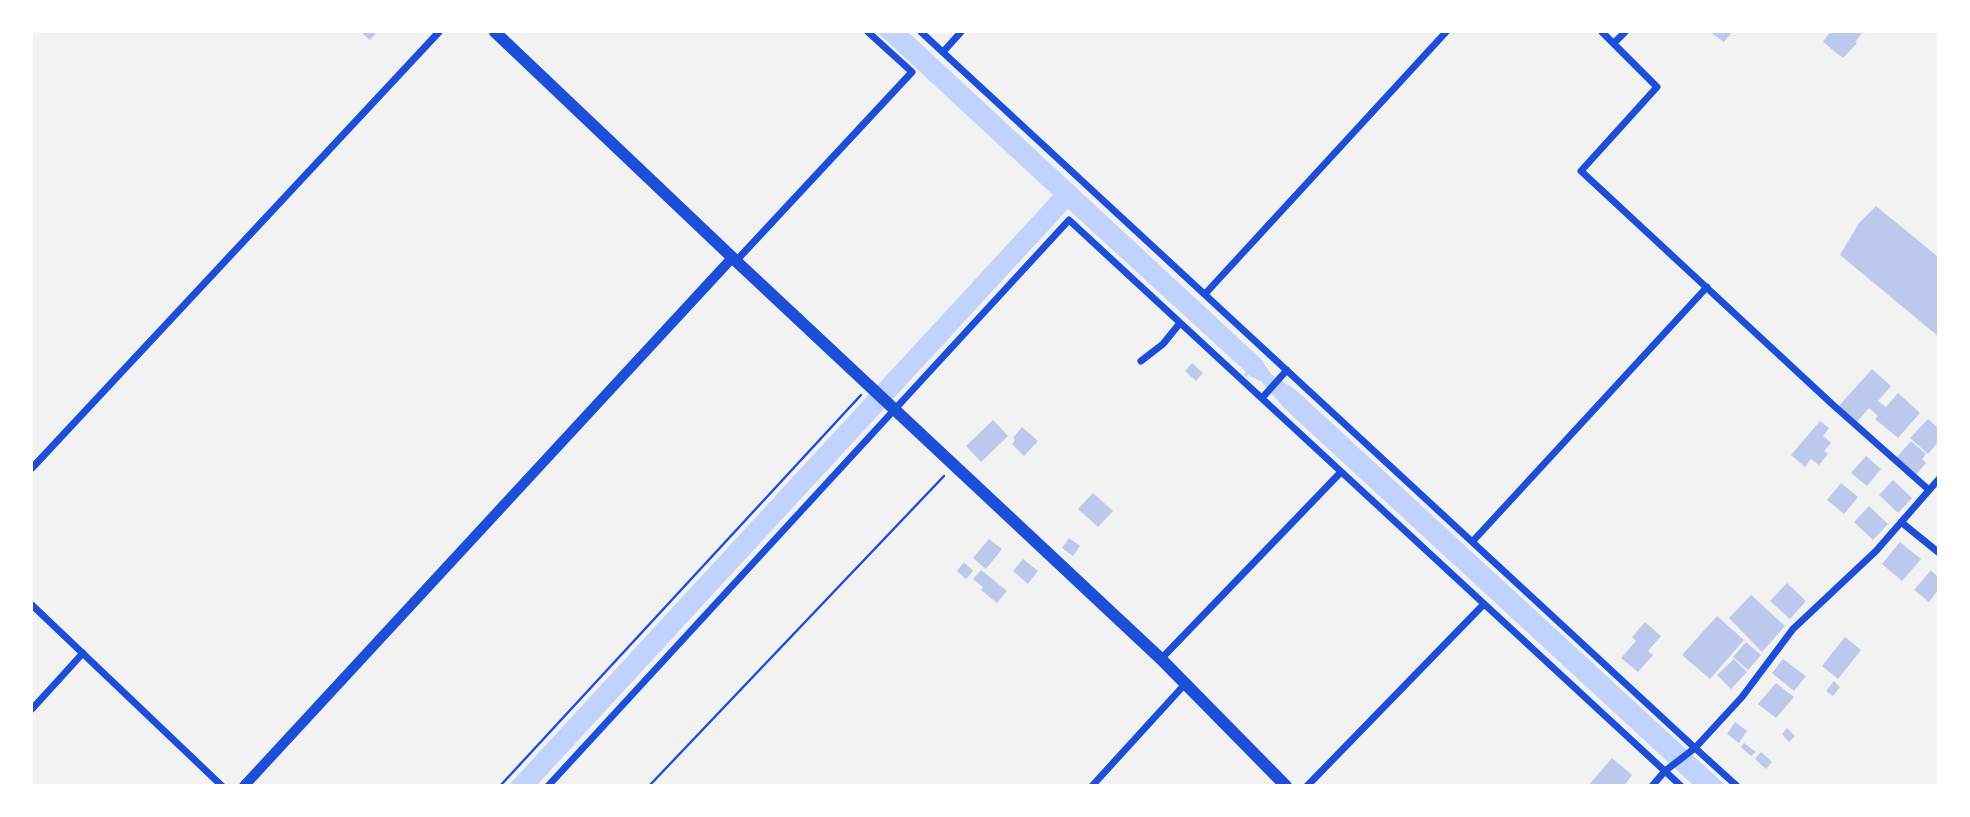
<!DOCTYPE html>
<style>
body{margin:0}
#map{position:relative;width:1970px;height:817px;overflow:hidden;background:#f2f2f2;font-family:Merriweather,serif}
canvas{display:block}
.frame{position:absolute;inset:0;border:33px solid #fff;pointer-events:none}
</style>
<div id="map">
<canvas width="1970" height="817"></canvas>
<div class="frame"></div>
</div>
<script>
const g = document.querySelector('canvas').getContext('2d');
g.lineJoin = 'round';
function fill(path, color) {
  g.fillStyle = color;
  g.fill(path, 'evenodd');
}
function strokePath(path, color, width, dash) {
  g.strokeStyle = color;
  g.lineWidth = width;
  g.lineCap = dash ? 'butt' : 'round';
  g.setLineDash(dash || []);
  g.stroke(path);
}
fill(new Path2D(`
 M 877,32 L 908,32 L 1261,359 L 1271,374 L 1297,391 L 1725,785 L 1693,785 L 1284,408 L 1262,382 L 1248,375 L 1246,377 L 1244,375 L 1246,372 L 1068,209 L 537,785 L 508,786 L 1053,195 Z`), '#bfd3fe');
fill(new Path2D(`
 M 361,32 L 377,32 L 370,40 Z
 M 1710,32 L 1732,32 L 1724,42 Z
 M 1830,32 L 1863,32 L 1855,42 L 1857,43 L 1843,58 L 1823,42 Z
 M 1876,206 L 1937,256 L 1938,254 L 1938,336 L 1840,255 L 1859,223 Z
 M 1192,363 L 1203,373 L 1196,381 L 1185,371 Z
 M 1872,369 L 1891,386 L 1878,401 L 1886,407 L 1898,393 L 1920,413 L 1898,438 L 1875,419 L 1878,416 L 1869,408 L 1856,423 L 1838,407 Z
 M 1928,419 L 1938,428 L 1938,442 L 1928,454 L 1910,438 Z
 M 993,420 L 1008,436 L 981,462 L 966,446 Z
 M 1820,421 L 1829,428 L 1823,436 L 1831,443 L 1824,451 L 1828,454 L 1819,465 L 1811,459 L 1805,467 L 1791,455 Z
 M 1022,427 L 1038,441 L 1024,456 L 1012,444 L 1015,440 L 1013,438 Z
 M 1911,441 L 1926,454 L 1922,459 L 1926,463 L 1915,476 L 1895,459 Z
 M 1866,456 L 1881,469 L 1867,486 L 1851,473 Z
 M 1893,480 L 1912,498 L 1898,513 L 1879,495 Z
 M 1841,483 L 1858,497 L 1844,514 L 1827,500 Z
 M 1093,493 L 1113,511 L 1098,527 L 1078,509 Z
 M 1869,506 L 1888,524 L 1873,540 L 1854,522 Z
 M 1069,538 L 1080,546 L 1073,556 L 1062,548 Z
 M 989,539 L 1002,549 L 986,569 L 973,558 Z
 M 1900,542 L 1921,559 L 1902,581 L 1882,564 Z
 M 1023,559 L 1038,571 L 1028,584 L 1013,571 Z
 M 964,562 L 973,571 L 966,579 L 957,571 Z
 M 981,570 L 1007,591 L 997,603 L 981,590 L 983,587 L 973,579 Z
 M 1931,570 L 1938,577 L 1938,590 L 1929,602 L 1914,590 Z
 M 1787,583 L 1806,601 L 1790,619 L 1770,601 Z
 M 1751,595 L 1785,626 L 1762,652 L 1729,618 Z
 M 1717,616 L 1744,640 L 1710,679 L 1682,655 Z
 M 1645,622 L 1661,636 L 1648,651 L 1653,655 L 1638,672 L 1621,658 L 1636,641 L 1632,637 Z
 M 1845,637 L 1861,650 L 1838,679 L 1822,666 Z
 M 1746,642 L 1761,655 L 1748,670 L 1733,657 Z
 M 1734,659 L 1747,672 L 1731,689 L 1717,675 Z
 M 1783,659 L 1806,676 L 1794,691 L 1772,673 Z
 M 1834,681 L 1840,687 L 1833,696 L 1826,691 Z
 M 1776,683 L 1794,697 L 1776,718 L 1758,704 Z
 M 1735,722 L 1747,731 L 1739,743 L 1727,734 Z
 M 1787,728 L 1795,736 L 1789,742 L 1782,734 Z
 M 1744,743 L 1756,752 L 1751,756 L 1741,747 Z
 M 1761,752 L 1772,762 L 1766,769 L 1755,759 Z
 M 1612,758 L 1632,775 L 1624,786 L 1588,786 Z`), '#bdc9ec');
strokePath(new Path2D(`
 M 500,786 L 861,395
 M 649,786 L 944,476`), '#1d4ed8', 2.5);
strokePath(new Path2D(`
 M 921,32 L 1695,748 L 1665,771 L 1652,786
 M 1602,32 L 1657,87 L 1581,171 L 1832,404 L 1929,490
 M 1614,43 L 1625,32
 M 943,52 L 961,32
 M 736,261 L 912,72 L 868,32
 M 1205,294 L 1446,32
 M 1141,361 L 1163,344 L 1180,323
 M 1262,398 L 1287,370
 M 32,468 L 439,32
 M 1901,522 L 1938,552
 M 1473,541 L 1707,287
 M 32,605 L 222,786
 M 1161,659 L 1341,472
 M 32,709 L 83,653
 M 548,786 L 1069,220 L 1681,786
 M 1092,786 L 1186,683
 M 1307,786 L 1484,604
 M 1737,786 L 1695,748 L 1742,697 L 1793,629 L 1876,551 L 1938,480`), '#1d4ed8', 7);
strokePath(new Path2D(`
 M 244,786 L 732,258`), '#1d4ed8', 10);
strokePath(new Path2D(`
 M 495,32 L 736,261 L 1161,659 L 1286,786`), '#1d4ed8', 12);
</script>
